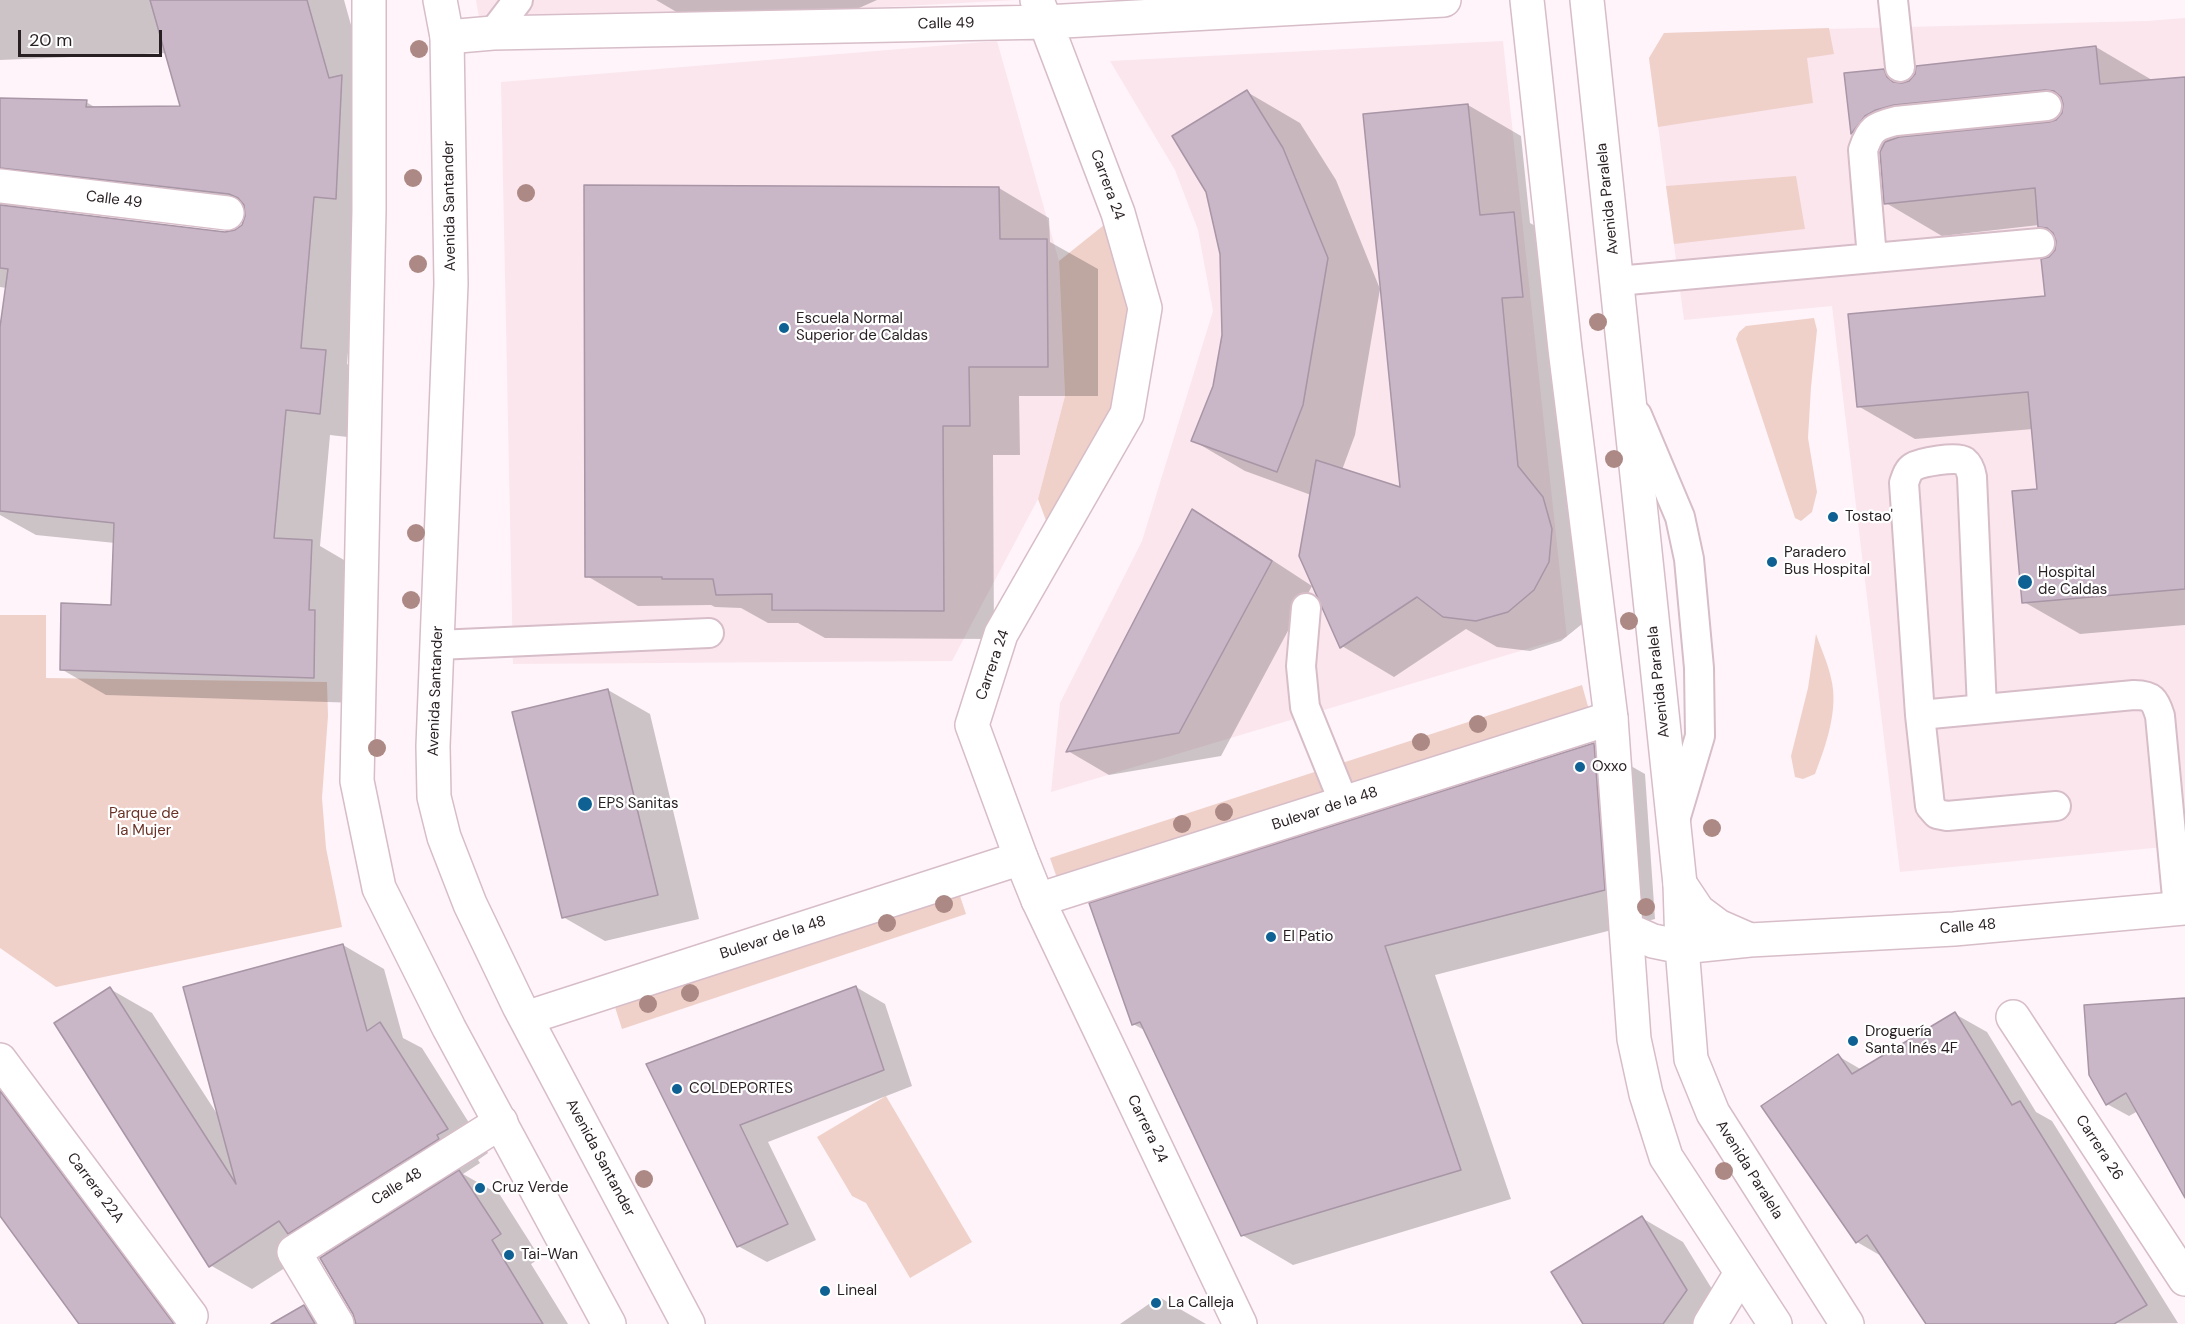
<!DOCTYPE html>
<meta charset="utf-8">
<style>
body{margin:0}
#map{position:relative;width:2185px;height:1324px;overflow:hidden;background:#fff4f9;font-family:"DM Sans",sans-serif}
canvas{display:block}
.scale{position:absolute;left:18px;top:30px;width:144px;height:27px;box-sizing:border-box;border:3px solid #281f23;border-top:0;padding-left:8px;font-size:18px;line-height:21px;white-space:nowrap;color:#281f23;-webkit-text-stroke:4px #fff;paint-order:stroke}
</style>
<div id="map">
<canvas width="2185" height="1324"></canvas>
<div class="scale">20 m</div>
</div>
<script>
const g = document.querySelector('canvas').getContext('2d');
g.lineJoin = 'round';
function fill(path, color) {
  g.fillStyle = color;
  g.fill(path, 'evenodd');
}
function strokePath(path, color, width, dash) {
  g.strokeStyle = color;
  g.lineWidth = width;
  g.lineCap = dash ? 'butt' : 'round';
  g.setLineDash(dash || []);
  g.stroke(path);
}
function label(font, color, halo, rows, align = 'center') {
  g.font = font + ' "DM Sans",sans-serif';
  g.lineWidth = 4.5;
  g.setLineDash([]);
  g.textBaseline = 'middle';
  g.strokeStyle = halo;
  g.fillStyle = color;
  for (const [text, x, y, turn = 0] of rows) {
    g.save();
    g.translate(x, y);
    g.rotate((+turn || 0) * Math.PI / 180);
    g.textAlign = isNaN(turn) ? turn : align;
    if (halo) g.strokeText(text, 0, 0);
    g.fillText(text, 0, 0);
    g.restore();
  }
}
fill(new Path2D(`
 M 476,0 L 1016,0 L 481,29 Z
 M 2185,18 L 2185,845 L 1900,872 L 1832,306 L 1684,320 L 1649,58 L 1664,33 L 2147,21 Z
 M 997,41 L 1059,261 L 1065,396 L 1038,499 L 952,661 L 513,664 L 501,82 Z
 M 1503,41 L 1567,637 L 1051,792 L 1060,703 L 1142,541 L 1213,311 L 1198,230 L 1175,170 L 1110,61 Z`), '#fbe6ee');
fill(new Path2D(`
 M 1829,28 L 1834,54 L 1807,58 L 1813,103 L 1658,127 L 1649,58 L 1664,33 Z
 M 1796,176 L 1805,229 L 1674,244 L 1666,186 Z
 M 1104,225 L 1146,378 L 1057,550 L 1038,499 L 1065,396 L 1059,261 Z
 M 1814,318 L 1817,330 L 1811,387 L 1808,438 L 1817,492 L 1812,512 L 1801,521 L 1795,518 L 1736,339 L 1739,332 L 1746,326 Z
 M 0,615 L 46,615 L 46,678 L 327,682 L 328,716 L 322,798 L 326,848 L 342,927 L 56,987 L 0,948 Z
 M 1816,634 C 1821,649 1828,663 1831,678 C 1839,709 1826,745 1815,774 L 1803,779 L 1795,777 L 1791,756 L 1808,688 Z
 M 1582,685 L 1591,717 L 1059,884 L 1050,858 Z
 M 958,890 L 966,914 L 622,1029 L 614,1004 Z
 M 886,1096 L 972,1242 L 910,1278 L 866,1203 L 852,1196 L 817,1137 Z`), '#efd1ca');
fill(new Path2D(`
 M 0,0 L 344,0 L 370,93 L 386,103 L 381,224 L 359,223 L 347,364 L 371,378 L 365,439 L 330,435 L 320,546 L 356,567 L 359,703 L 106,695 L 61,669 L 112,606 L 115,543 L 36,535 L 0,515 L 0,364 L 7,288 L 0,287 L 0,99 L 86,102 L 98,109 L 182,108 L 167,53 L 0,60 ZM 48,192 L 247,216 L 243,226 L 234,232 L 225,233 L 26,210 L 30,201 Z
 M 656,0 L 877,0 L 821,25 L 716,35 Z
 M 2096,47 L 2152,80 L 2185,78 L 2185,625 L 2080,634 L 2024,602 L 2038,491 L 2033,429 L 1915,439 L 1858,406 L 2046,298 L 2051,257 L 2057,250 L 2058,242 L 2055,235 L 2039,225 L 1942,236 L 1886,203 L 1882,150 L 1853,133 L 1846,74 L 1883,71 L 1906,84 Z
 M 1247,92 L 1300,123 L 1336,180 L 1380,289 L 1355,435 L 1342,470 L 1401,489 L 1468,105 L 1521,136 L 1530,223 L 1567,244 L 1587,620 L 1561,641 L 1530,651 L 1497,647 L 1466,629 L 1394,677 L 1342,646 L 1311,495 L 1245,471 L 1192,440 L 1214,386 L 1223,335 Z
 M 999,188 L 1049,218 L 1050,242 L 1098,269 L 1098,396 L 1019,396 L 1020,455 L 993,455 L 994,639 L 825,638 L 798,623 L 768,623 L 741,608 L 715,607 L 711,605 L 638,606 L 587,576 Z
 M 1192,512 L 1234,535 L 1312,586 L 1221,756 L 1109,775 L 1068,751 Z
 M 608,690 L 650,714 L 699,919 L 605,941 L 563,917 Z
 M 1594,745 L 1645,774 L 1655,919 L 1435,975 L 1511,1199 L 1293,1265 L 1242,1235 L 1146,1031 L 1133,1024 Z
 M 343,945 L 384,969 L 403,1038 L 422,1048 L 488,1153 L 478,1160 L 480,1163 L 463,1174 L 500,1195 L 540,1258 L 531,1264 L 568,1324 L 357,1324 L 327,1255 L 316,1248 L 252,1289 L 210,1265 L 110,989 L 152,1013 L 219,1117 Z
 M 856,987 L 885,1004 L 912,1086 L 768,1142 L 816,1240 L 767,1262 L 738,1246 L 648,1065 Z
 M 2185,1000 L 2185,1190 L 2138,1111 L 2129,1116 L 2107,1104 Z
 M 1955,1014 L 1987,1032 L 2036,1112 L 2052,1121 L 2178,1323 L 1928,1324 L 1883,1257 L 1857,1242 L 1838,1056 L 1862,1070 Z
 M 0,1053 L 195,1324 L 81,1324 L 0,1214 Z
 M 1642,1218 L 1683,1242 L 1728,1315 L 1722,1324 L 1585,1324 Z
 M 1159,1297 L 1206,1324 L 1120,1324 Z
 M 304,1306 L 334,1324 L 274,1324 Z`), '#0003');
const building = new Path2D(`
 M 150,0 L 307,0 L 329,78 L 342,75 L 336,199 L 314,197 L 301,348 L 326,350 L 320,414 L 286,410 L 274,538 L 312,540 L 309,610 L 315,610 L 314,678 L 60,670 L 61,603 L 111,605 L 114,523 L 0,511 L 0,327 L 8,269 L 0,268 L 0,205 L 225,232 L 235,230 L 242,225 L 245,216 L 244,205 L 238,198 L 229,194 L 0,168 L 0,98 L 87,100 L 86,107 L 180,106 Z
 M 2096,46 L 2100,84 L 2185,77 L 2185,589 L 2022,603 L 2012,491 L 2037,489 L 2028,392 L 1857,407 L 1848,314 L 2045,296 L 2041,259 L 2049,257 L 2055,250 L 2056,241 L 2053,233 L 2047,228 L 2038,227 L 2035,188 L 1884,204 L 1880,152 L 1885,142 L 1899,137 L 2049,122 L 2056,120 L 2062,113 L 2063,104 L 2061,97 L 2054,91 L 2045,90 L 1894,105 L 1876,110 L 1865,116 L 1851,134 L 1844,73 L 1884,69 L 1887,77 L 1893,82 L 1902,83 L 1909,81 L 1915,74 L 1916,66 Z
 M 1247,90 L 1283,148 L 1328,258 L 1303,405 L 1277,472 L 1191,441 L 1213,386 L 1222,335 L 1220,254 L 1206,192 L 1172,136 Z
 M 1468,104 L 1480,215 L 1514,212 L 1523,297 L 1502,298 L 1518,466 L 1543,497 L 1552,529 L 1549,562 L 1534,590 L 1508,612 L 1476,621 L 1443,617 L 1417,597 L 1340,648 L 1299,556 L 1316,460 L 1400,487 L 1363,114 Z
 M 584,185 L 999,187 L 1000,239 L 1047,239 L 1048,367 L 969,367 L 970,426 L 943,426 L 944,611 L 772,610 L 772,594 L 716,595 L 713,579 L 662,579 L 662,577 L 585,577 Z
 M 1192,509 L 1272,561 L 1179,733 L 1066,752 Z
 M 608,689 L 658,895 L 562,918 L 512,712 Z
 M 1594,743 L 1605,890 L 1385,946 L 1461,1170 L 1241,1236 L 1140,1022 L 1132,1025 L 1089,903 Z
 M 343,944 L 367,1031 L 380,1022 L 448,1129 L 437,1135 L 439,1139 L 288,1234 L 279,1221 L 209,1267 L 54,1023 L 110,987 L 236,1184 L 183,987 Z
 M 856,986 L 884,1070 L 740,1125 L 788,1224 L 737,1247 L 646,1064 Z
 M 2185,998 L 2185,1198 L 2126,1093 L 2106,1105 L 2089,1075 L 2084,1005 Z
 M 1955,1012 L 2012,1105 L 2020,1101 L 2147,1305 L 2114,1324 L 1926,1324 L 1867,1235 L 1856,1243 L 1761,1106 L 1838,1054 L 1852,1074 Z
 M 0,1091 L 174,1324 L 79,1324 L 0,1216 Z
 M 459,1170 L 501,1234 L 492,1240 L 543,1324 L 356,1324 L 353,1314 L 320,1258 Z
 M 1642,1216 L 1687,1290 L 1663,1324 L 1583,1324 L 1551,1272 Z
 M 304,1305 L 315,1324 L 271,1324 Z`);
fill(building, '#c9b6c7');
strokePath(building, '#a895a6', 1.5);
const service = new Path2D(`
 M 1893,0 L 1900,67
 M 493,33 L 518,0
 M 1872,258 L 1863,150 C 1870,129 1875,126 1896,121 L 2047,106
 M 1617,281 L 2040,243
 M 1637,415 L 1680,517 L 1689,559 L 1699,668 L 1700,736 L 1675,820
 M 1306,608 L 1301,666 L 1305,707 L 1344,803
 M 437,645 L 709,633
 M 1982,709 L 1972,477 C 1971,471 1969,465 1964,461 C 1957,456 1921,462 1913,467 C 1908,470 1906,477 1904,483 L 1920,715 L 1930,806 L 1937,814 L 1947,816 L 2056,806
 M 1920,715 L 2134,695 C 2152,695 2155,700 2160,716 L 2178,908`);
const pedestrian = new Path2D(`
 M 1038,900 L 1611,718
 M 526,1018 L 1021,858`);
const minor = new Path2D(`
 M 0,186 L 227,213
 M 2013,1017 L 2185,1279
 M 0,1060 L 191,1316
 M 337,1324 L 294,1252 L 501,1122
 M 1710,1324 L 1741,1273`);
const tertiary = new Path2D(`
 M 1680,884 L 1698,911 L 1718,926 L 1750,940
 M 1682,947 L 1750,940 L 1954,929 L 2185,908`);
const secondary = new Path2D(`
 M 1037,0 L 1118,213 L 1145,308 L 1127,414 L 1001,634 L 972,725 L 1021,858 L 1038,900 L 1240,1324
 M 447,37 L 493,33 L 1046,22 L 1444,0`);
const primary = new Path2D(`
 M 369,0 L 369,210 L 357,781 L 379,888 L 449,1028 L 609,1324
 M 440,0 L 447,37 L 451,284 L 433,746 L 434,797 L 444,837 L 470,904 L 519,1006 L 688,1324
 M 1527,0 L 1565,349 L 1611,718 L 1634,1039 L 1646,1094 L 1666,1157 L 1775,1324
 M 1587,0 L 1680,884 L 1682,947 L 1691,1059 L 1713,1113 L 1847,1324
 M 1626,929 L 1653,941 L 1682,947`);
strokePath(service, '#d7bdc8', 32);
strokePath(pedestrian, '#d7bdc8', 36);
strokePath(minor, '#d7bdc8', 36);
strokePath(tertiary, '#d7bdc8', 36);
strokePath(secondary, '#d7bdc8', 36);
strokePath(primary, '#d7bdc8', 36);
strokePath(service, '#fff', 28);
strokePath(pedestrian, '#fff', 33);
strokePath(minor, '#fff', 33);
strokePath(tertiary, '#fff', 33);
strokePath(secondary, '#fff', 33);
strokePath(primary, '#fff', 33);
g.fillStyle = '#ad8985';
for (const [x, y] of [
 [419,49],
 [413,178],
 [526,193],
 [418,264],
 [1598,322],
 [1614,459],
 [416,533],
 [411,600],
 [1629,621],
 [1478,724],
 [1421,742],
 [377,748],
 [1224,812],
 [1182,824],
 [1712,828],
 [944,904],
 [1646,907],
 [887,923],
 [690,993],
 [648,1004],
 [1724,1171],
 [644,1179]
]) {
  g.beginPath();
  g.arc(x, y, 9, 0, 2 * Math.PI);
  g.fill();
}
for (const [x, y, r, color] of [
 [784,328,6,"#0e6192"],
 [1833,517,6,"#0e6192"],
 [1772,562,6,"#0e6192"],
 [2025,582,8,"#0e6192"],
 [1580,767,6,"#0e6192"],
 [585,804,8,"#0e6192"],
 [1271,937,6,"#0e6192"],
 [1853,1041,6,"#0e6192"],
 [677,1089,6,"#0e6192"],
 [480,1188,6,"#0e6192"],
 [509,1255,6,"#0e6192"],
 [825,1291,6,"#0e6192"],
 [1156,1303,6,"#0e6192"]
]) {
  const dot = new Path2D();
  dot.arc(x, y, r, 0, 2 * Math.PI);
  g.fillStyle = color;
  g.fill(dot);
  strokePath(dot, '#fff', 2);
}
label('15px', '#281f23', '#fff', [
 ["Calle 49",946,24,-1],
 ["Carrera 24",1107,185,70],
 ["Avenida Paralela",1608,199,-96],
 ["Calle 49",114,200,7],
 ["Avenida Santander",450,206,-91],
 ["Carrera 24",993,665,-71],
 ["Avenida Paralela",1659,682,-96],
 ["Avenida Santander",436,691,-88],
 ["Bulevar de la 48",1325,809,-18],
 ["Calle 48",1968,927,-5],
 ["Bulevar de la 48",773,938,-18],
 ["Carrera 24",1147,1129,64],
 ["Carrera 26",2099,1148,57],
 ["Avenida Santander",600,1158,62],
 ["Avenida Paralela",1749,1170,58],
 ["Calle 48",397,1187,-32],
 ["Carrera 22A",95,1188,53]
]);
label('15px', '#281f23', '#fff', [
 ["Escuela Normal",796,319],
 ["Superior de Caldas",796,336],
 ["Tostao'",1845,517],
 ["Paradero",1784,553],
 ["Bus Hospital",1784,570],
 ["Hospital",2038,573],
 ["de Caldas",2038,590],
 ["Oxxo",1592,767],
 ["EPS Sanitas",598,804],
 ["El Patio",1283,937],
 ["Droguería",1865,1032],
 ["Santa Inés 4F",1865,1049],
 ["COLDEPORTES",689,1089],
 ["Cruz Verde",492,1188],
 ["Tai-Wan",521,1255],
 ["Lineal",837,1291],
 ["La Calleja",1168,1303]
], 'left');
label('15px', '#6a3226', '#fff', [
 ["Parque de",144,814],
 ["la Mujer",144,831]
]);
</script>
